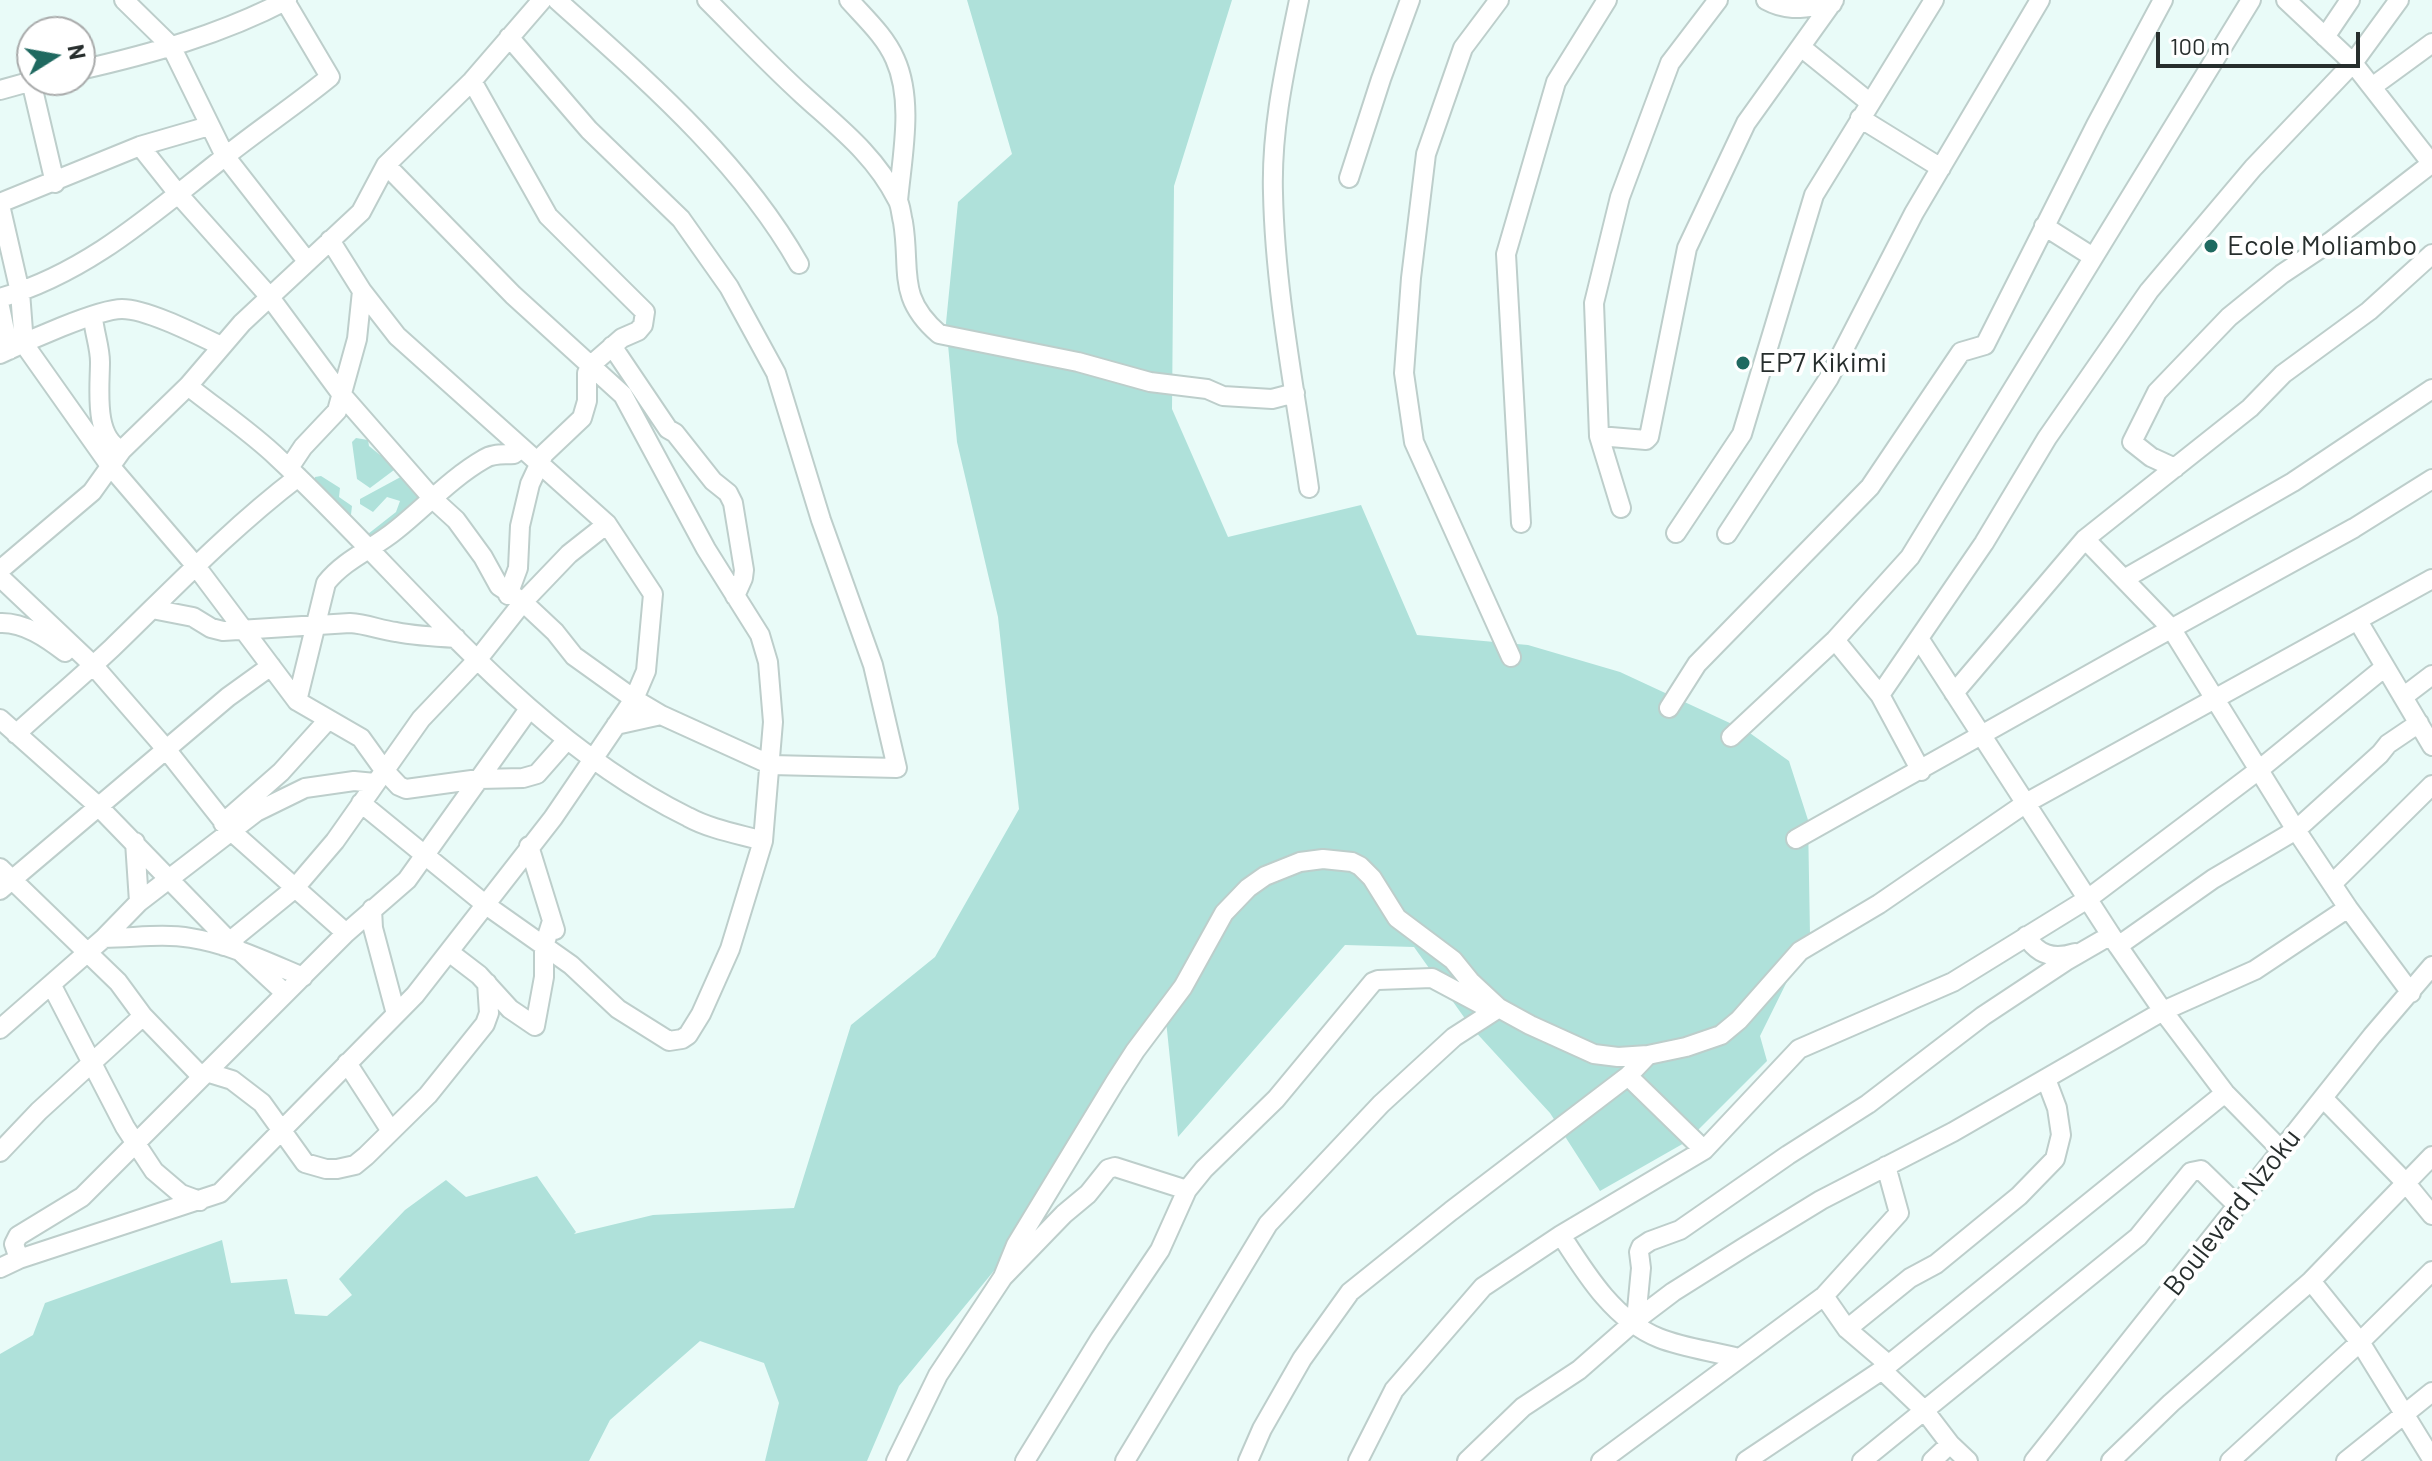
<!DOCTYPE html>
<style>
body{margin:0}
#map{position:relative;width:2432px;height:1461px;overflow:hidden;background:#e9fbf8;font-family:Barlow,sans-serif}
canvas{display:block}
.north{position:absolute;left:16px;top:16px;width:80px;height:80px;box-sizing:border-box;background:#fff;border:2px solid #a9abab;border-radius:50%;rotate:79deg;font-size:22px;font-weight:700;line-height:32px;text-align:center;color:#272e2d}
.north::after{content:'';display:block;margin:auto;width:28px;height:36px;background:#1f6960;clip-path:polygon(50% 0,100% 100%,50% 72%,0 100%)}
.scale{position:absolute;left:2156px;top:32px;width:204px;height:36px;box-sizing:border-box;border:4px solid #272e2d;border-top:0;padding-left:10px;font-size:24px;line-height:28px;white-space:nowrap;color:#272e2d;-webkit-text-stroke:6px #fff;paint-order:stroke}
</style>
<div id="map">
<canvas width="2432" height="1461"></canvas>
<div class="north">N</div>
<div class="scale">100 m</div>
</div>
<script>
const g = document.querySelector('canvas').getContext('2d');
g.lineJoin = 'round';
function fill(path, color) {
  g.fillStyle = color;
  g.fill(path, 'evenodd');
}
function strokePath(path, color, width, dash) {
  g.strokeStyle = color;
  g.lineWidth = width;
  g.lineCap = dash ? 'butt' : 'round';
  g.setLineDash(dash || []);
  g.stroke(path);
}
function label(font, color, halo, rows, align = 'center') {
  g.font = font + ' Barlow,sans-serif';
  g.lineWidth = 8;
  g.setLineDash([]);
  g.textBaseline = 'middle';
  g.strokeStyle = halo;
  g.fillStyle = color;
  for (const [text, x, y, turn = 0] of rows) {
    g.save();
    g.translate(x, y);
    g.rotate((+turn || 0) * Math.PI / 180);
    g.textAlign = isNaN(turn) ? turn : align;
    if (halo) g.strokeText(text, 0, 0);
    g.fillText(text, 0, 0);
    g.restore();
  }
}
fill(new Path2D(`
 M 967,0 L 1232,0 L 1174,186 L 1172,409 L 1228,537 L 1361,505 L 1417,635 L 1528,645 L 1620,672 L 1747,731 L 1789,761 L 1808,820 L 1810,935 L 1760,1036 L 1767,1061 L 1686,1142 L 1600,1191 L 1550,1113 L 1471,1027 L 1414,947 L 1345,945 L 1178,1137 L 1164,1001 L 1002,1261 L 899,1386 L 867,1461 L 765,1461 L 779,1403 L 764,1363 L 700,1341 L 610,1420 L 589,1461 L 0,1461 L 0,1354 L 33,1335 L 45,1303 L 222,1240 L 231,1283 L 287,1279 L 295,1314 L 327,1316 L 352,1295 L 339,1279 L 405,1210 L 446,1180 L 466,1197 L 537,1176 L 576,1232 L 574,1234 L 653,1215 L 794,1208 L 851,1025 L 935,957 L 1019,809 L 998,617 L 957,442 L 946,323 L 958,202 L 1012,154 Z
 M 356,438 L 368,440 L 369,446 L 380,455 L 390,453 L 397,463 L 394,470 L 370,488 L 357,479 L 352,442 Z
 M 408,473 L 427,498 L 372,544 L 368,534 L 396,512 L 400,501 L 387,497 L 373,512 L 360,504 L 360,499 Z
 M 321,476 L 340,488 L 339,497 L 352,506 L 350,523 L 314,483 L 315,477 Z`), '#afe1da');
const minor = new Path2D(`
 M 124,0 L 171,46 L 225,156 L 307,261
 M 557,0 C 645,79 740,160 799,264
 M 707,0 C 739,32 770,65 803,95 C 838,127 875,155 897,199 C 901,205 901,215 903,222 C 911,270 896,297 939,334 L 1078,362 L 1150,382 L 1207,389 L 1223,396 L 1272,399 L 1295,393
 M 849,0 C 865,18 885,36 895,59 C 914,101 902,156 898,201
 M 1299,0 C 1286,64 1271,127 1273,193 C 1275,291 1295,391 1309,488
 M 1499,0 L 1463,48 L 1426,154 L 1411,278 L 1404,373 L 1414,442 L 1511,657
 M 1766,0 C 1790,13 1806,7 1832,4
 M 2286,0 L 2353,63 L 2432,164
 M 2325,37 L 2350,0
 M 1801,47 L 1869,102
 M 80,70 C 151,54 222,34 287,0
 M 31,81 L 55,183
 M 472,81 L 548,216 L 645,312 L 643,325 L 638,331 L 622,338 L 591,365 L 587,373 L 587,401 L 582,418 L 544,454 L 530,484 L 520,526 L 518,568 L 508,595
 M 2372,87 L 2432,43
 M 0,90 L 36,80
 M 1860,118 L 1941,168
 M 140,146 L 179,195 L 269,296 L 342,395 L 433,499 L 456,520 L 483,557 L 499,586 L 523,602 L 555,632 L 574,656 L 634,699 L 661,715 L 771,765 L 897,768 L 873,665 L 821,520 L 776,373 L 729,287 L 681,219 L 589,130 L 509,37
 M 1349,178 L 1381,79 L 1410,0
 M 0,203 L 140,146 L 209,126
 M 0,205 L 20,292 L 24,344 L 111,467 L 195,565 L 297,701 L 361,738 L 384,770 L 399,786 L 406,789 L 479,779 L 523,778 L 537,774 L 566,741
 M 2044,226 L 2093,257
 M 0,298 C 90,272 155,211 227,155 C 261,128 297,104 330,77 L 285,1
 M 0,307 L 9,350
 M 93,317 C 94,332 100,347 100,362 C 100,388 93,438 122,450
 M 612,346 L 668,429 L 675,433 L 713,481 L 728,493 L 733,503 L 744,570 L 743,578 L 735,596
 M 0,354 C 25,342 98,309 122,309 C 147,309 198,335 221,346
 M 188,386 C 218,410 251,432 278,458 C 411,582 522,735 688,817 C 710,829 738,834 763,841
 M 1599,436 L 1646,440 L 1649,437 L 1687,248 L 1746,123 L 1834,0
 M 289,468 L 303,447 L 337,411 L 357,339 L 362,291
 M 2175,468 L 2151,457 L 2132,442 L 2157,392 L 2229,317 L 2282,274 L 2330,242 L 2432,163
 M 1621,508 L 1599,436 L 1594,303 L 1620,197 L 1670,63 L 1718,0
 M 1521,523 L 1506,254 L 1556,82 L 1607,0
 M 1676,533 L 1742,434 L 1814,195 L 1934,0
 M 1727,534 L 1829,378 L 1914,213 L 2040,0
 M 2085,539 L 2171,628 L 2296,830 L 2348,908 L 2411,993
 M 0,570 L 92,492 L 122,450 L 188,386 L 242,323 L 361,212 L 386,165 L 472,81 L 542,0
 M 0,577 L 93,665 L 166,749 L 230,830 L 346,933
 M 2124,579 L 2293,482 L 2432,389
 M 152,609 L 193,617 L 211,628 L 223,631 L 350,623 C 367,624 380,630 396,632 C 416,636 436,637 456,638
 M 2358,621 L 2432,746
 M 0,623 C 24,622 47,638 65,652
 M 1835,640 L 1880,695 L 1921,771
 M 1920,640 L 2118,946 L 2163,1011 L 2225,1093 L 2281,1150
 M 1954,693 L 2085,539 L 2250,408 L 2283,374 L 2369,311 L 2432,254
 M 1880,695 L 1984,543 L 2047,438 L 2149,291 L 2253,168 L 2353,63 L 2399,0
 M 2403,697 L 2432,675
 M 297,701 L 326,583 C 345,559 373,549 396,530 C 425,507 451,478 484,459 C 493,453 504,455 514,454 L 521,448
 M 1669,708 L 1697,664 L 1870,487 L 1961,352 L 1985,345 L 2096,125 L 2163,0
 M 0,719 L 98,806 L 230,942 L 285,993
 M 616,725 L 661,715
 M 16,734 C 48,705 81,677 112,648 C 173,589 230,529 298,477
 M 1731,737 L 1835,640 L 1910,557 L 2251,0
 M 361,803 L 486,905 L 571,965 L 618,1009 L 669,1041 L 682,1039 L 688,1035 L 701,1014 L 730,949 L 763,841 L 773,722 L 768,662 L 760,635 L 706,549 L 623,395 L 513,295 L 386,165
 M 223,823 L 281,772 L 327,721
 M 1796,839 L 2129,652 L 2354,528 L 2432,479
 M 135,842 L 139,902
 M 529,846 L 555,930
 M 0,868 L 118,982 L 143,1016 L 201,1076
 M 2333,883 L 2432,785
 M 0,890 L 228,697 L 271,666
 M 372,909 L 373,928 L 396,1014
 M 2026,936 C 2038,955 2053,960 2075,953
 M 104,938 C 134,938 162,933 191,938 C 230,944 267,962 303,977
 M 224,946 L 294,889 L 335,841 L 421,719 L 478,659 L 523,602 L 569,554 L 607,524
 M 2118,946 L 2213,879 L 2296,830 L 2380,754 L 2388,744 L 2419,723
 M 449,952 L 479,975 L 510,1009 L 535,1026 L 544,977 L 544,946 L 552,921
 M 52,986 L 125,1127 L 154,1171 L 181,1194 L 200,1201
 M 0,1029 L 104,938 L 139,902 L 256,812 L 305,788 L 354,781 L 375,783
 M 347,1063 L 391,1131
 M 206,1072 L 232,1080 L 262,1103 L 305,1163 L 326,1169 L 337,1169 L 355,1165 L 366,1156 L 428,1095 L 485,1024 L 489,1013 L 487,983
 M 1628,1076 L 1704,1150
 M 2323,1098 L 2405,1182 L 2432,1215
 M 0,1152 L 39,1111 L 143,1016
 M 1561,1235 C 1586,1274 1614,1320 1659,1338 C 1684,1348 1712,1351 1738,1358
 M 19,1259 L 14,1244 L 18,1236 L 82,1197 L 346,933 L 407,880 L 529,709
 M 0,1268 L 19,1259 L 220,1193 L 415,995 L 553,818 L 634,699 L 646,671 L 653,594 L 607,524 L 397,336 L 362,291 L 330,240
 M 1003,1277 L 1016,1245 L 1115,1082 L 1135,1051 L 1183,987 L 1224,913 L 1248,888 L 1265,876 L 1300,862 L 1323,859 L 1352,862 L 1360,866 L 1372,878 L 1397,918 L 1453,960 L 1470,981 L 1499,1008 L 1530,1025 L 1594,1054 L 1618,1057 L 1648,1055 L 1686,1047 L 1721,1035 L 1739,1020 L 1800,951 L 1879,904 L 2026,803 L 2432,579
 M 2311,1281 L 2360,1342 L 2432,1459
 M 1824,1296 L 1847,1329 L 1888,1364
 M 1636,1320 L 1641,1268 L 1639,1252 L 1641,1247 L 1650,1241 L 1680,1230 L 1788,1155 L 1868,1104 L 1983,1016 L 2066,961 L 2111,935
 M 1847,1329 L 1910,1278 L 1936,1264 L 2019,1196 L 2055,1159 L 2061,1135 L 2057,1108 L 2046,1079
 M 1882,1370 L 1924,1410 L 1950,1444 L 1968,1461
 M 896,1461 L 938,1375 L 1003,1277 L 1064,1214 L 1088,1194 L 1108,1169 L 1115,1167 L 1187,1190
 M 1025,1461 L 1100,1339 L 1160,1250 L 1187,1190 L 1204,1169 L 1276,1099 L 1373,982 L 1378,980 L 1432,978 L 1490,1009
 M 1125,1461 L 1268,1224 L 1381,1104 L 1454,1037 L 1499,1008
 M 1248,1461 L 1262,1429 L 1302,1359 L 1350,1292 L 1451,1211 L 1628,1076 L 1648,1055
 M 1358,1461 L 1394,1390 L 1483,1287 L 1561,1235 L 1704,1150 L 1799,1049 L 1953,982 L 2089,898 L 2260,769 L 2385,667
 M 1467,1461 L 1523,1407 L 1579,1370 L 1636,1320 L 1673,1292 L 1746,1246 L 1821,1200 L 1953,1132 L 2163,1011 L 2255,970 L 2348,908
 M 1601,1461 L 1824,1296 L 1899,1213 L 1886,1166
 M 1746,1461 L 1882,1370 L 2225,1093
 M 1862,1461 L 2138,1237 L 2191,1172 L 2201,1170 L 2237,1205
 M 1932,1461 L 1950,1444
 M 2034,1461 L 2372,1036 L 2432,966
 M 2111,1461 L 2171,1403 L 2311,1281 L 2432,1156
 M 2230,1461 L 2360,1342 L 2432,1271
 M 2346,1461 L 2432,1392`);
strokePath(minor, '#bdcecb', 22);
strokePath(minor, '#fff', 18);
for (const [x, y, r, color] of [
 [2211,246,8,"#1f6960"],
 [1743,363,8,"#1f6960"]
]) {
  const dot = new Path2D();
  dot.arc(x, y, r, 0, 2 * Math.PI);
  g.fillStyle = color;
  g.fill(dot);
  strokePath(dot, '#fff', 3);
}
label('28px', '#272e2d', '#fff', [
 ["Ecole Moliambo",2227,246],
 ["EP7 Kikimi",1759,363]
], 'left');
label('28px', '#272e2d', '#fff', [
 ["Boulevard Nzoku",2232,1212,-52]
]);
</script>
